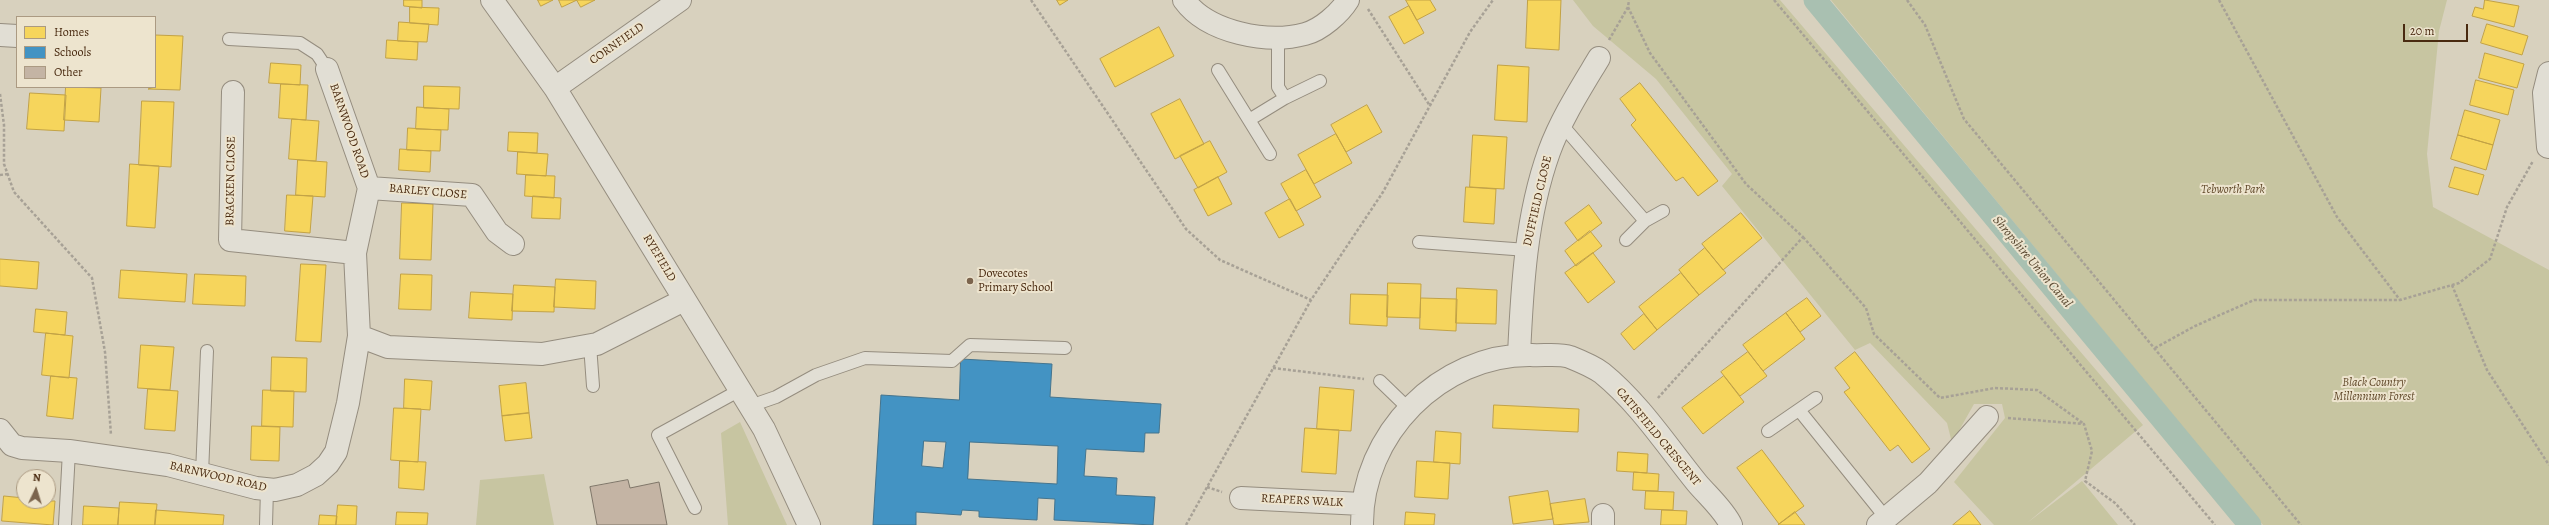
<!DOCTYPE html>
<style>
body{margin:0}
#map{position:relative;width:2549px;height:525px;overflow:hidden;background:#d8d1be;font-family:Alegreya,serif}
canvas{display:block}
.legend{position:absolute;left:16px;top:16px;width:140px;height:72px;box-sizing:border-box;background:#ede4ce;border:1px solid #ab9a82;margin:0;padding:5px 7px;list-style:none;font-size:12px;color:#492a10}
.legend li{display:flex;align-items:center;gap:8px;height:20px}
.legend b{width:20px;border:1px solid #ab9a82}
.north{position:absolute;left:16px;top:469px;width:40px;height:40px;box-sizing:border-box;background:#ede4ce;border:1px solid #ab9a82;border-radius:50%;rotate:4deg;font-size:11px;font-weight:700;line-height:16px;text-align:center;color:#492a10}
.north::after{content:'';display:block;margin:auto;width:14px;height:18px;background:#7b644d;clip-path:polygon(50% 0,100% 100%,50% 72%,0 100%)}
.scale{position:absolute;left:2403px;top:24px;width:65px;height:18px;box-sizing:border-box;border:2px solid #492a10;border-top:0;padding-left:5px;font-size:12px;line-height:14px;white-space:nowrap;color:#492a10;-webkit-text-stroke:3px #ede4ce;paint-order:stroke}
</style>
<div id="map">
<canvas width="2549" height="525"></canvas>
<ul class="legend">
<li><b style="height:11px;background:#f6d55c"></b>Homes</li>
<li><b style="height:11px;background:#4393c3"></b>Schools</li>
<li><b style="height:11px;background:#c4b4a4"></b>Other</li>
</ul>
<div class="north">N</div>
<div class="scale">20 m</div>
</div>
<script>
const g = document.querySelector('canvas').getContext('2d');
g.lineJoin = 'round';
function fill(path, color) {
  g.fillStyle = color;
  g.fill(path, 'evenodd');
}
function strokePath(path, color, width, dash) {
  g.strokeStyle = color;
  g.lineWidth = width;
  g.lineCap = dash ? 'butt' : 'round';
  g.setLineDash(dash || []);
  g.stroke(path);
}
function label(font, color, halo, rows, align = 'center') {
  g.font = font + ' Alegreya,serif';
  g.lineWidth = 4;
  g.setLineDash([]);
  g.textBaseline = 'middle';
  g.strokeStyle = halo;
  g.fillStyle = color;
  for (const [text, x, y, turn = 0] of rows) {
    g.save();
    g.translate(x, y);
    g.rotate((+turn || 0) * Math.PI / 180);
    g.textAlign = isNaN(turn) ? turn : align;
    if (halo) g.strokeText(text, 0, 0);
    g.fillText(text, 0, 0);
    g.restore();
  }
}
fill(new Path2D(`
 M 1573,0 L 1780,0 L 2143,425 L 2027,523 L 2082,481 L 2118,525 L 1994,525 L 1954,482 L 2005,418 L 2002,404 L 1974,404 L 1952,443 L 1947,423 L 1870,343 L 1855,350 L 1722,186 L 1732,174 L 1656,79 L 1593,26 Z
 M 1831,0 L 2447,0 L 2439,31 L 2427,154 L 2433,207 L 2549,270 L 2549,525 L 2263,525 Z
 M 740,422 L 787,525 L 728,525 L 721,433 Z
 M 544,474 L 554,525 L 476,525 L 480,480 Z`), '#c7c5a1');
const homes = new Path2D(`
 M 404,0 L 422,0 L 422,8 L 404,6 Z
 M 538,0 L 553,0 L 541,6 Z
 M 559,0 L 577,0 L 562,7 Z
 M 577,0 L 595,0 L 581,7 Z
 M 1057,0 L 1068,0 L 1060,5 Z
 M 1406,0 L 1430,0 L 1436,10 L 1417,20 Z
 M 1528,0 L 1561,0 L 1559,50 L 1526,48 Z
 M 2485,0 L 2519,6 L 2514,27 L 2472,16 L 2475,7 L 2483,9 Z
 M 1409,6 L 1424,33 L 1404,44 L 1389,17 Z
 M 410,7 L 439,8 L 438,25 L 410,23 Z
 M 399,22 L 429,24 L 427,42 L 398,41 Z
 M 2487,24 L 2528,36 L 2522,55 L 2481,43 Z
 M 1159,27 L 1174,56 L 1115,87 L 1100,59 Z
 M 155,35 L 183,36 L 180,90 L 148,89 L 155,87 Z
 M 387,40 L 418,42 L 417,60 L 386,58 Z
 M 2485,53 L 2524,64 L 2517,88 L 2479,78 Z
 M 271,63 L 301,65 L 300,85 L 269,83 Z
 M 1498,65 L 1529,67 L 1527,122 L 1495,120 Z
 M 2476,80 L 2514,90 L 2508,115 L 2470,105 Z
 M 1640,83 L 1718,181 L 1698,196 L 1683,177 L 1676,181 L 1631,125 L 1636,120 L 1620,99 Z
 M 281,84 L 308,85 L 306,120 L 279,118 Z
 M 424,86 L 460,87 L 459,109 L 424,108 Z
 M 66,87 L 101,88 L 99,122 L 64,120 Z
 M 30,93 L 66,95 L 64,131 L 27,129 Z
 M 1180,99 L 1204,144 L 1175,159 L 1151,114 Z
 M 142,101 L 174,102 L 171,167 L 139,165 Z
 M 1367,105 L 1382,132 L 1346,152 L 1331,125 Z
 M 417,107 L 449,109 L 448,130 L 416,129 Z
 M 2465,110 L 2500,120 L 2493,145 L 2458,135 Z
 M 292,119 L 319,121 L 316,161 L 289,159 Z
 M 408,128 L 441,130 L 440,151 L 407,150 Z
 M 509,132 L 538,133 L 537,153 L 508,151 Z
 M 1336,134 L 1352,163 L 1314,184 L 1298,155 Z
 M 1473,135 L 1507,137 L 1504,189 L 1470,187 Z
 M 2458,135 L 2493,145 L 2486,170 L 2451,159 Z
 M 1210,141 L 1227,172 L 1198,188 L 1180,156 Z
 M 400,149 L 431,151 L 430,172 L 399,170 Z
 M 518,152 L 548,154 L 546,176 L 517,174 Z
 M 298,160 L 327,162 L 325,197 L 296,195 Z
 M 130,164 L 159,166 L 155,228 L 127,226 Z
 M 2455,167 L 2484,175 L 2478,195 L 2449,187 Z
 M 1306,170 L 1321,197 L 1296,211 L 1281,184 Z
 M 526,175 L 555,176 L 554,198 L 525,196 Z
 M 1218,177 L 1232,204 L 1208,216 L 1194,190 Z
 M 1466,187 L 1496,189 L 1494,224 L 1464,222 Z
 M 287,195 L 313,196 L 310,233 L 285,231 Z
 M 533,196 L 561,198 L 560,219 L 532,218 Z
 M 1290,199 L 1304,225 L 1279,238 L 1265,213 Z
 M 402,203 L 433,204 L 431,260 L 400,259 Z
 M 1589,205 L 1602,223 L 1578,241 L 1565,223 Z
 M 1741,213 L 1762,238 L 1723,270 L 1702,244 Z
 M 1590,231 L 1602,246 L 1576,266 L 1565,251 Z
 M 1705,248 L 1726,273 L 1699,295 L 1679,270 Z
 M 1593,253 L 1615,282 L 1588,303 L 1565,273 Z
 M 0,259 L 39,262 L 37,289 L 0,286 Z
 M 301,264 L 326,265 L 321,342 L 296,341 Z
 M 121,270 L 187,274 L 185,302 L 119,298 Z
 M 1681,273 L 1699,295 L 1657,330 L 1639,307 Z
 M 195,274 L 246,276 L 245,306 L 193,304 Z
 M 401,274 L 432,275 L 431,310 L 399,309 Z
 M 556,279 L 596,281 L 595,309 L 554,307 Z
 M 1388,283 L 1421,284 L 1420,318 L 1387,317 Z
 M 514,285 L 555,287 L 554,312 L 512,311 Z
 M 1457,288 L 1497,290 L 1496,324 L 1456,323 Z
 M 471,292 L 513,294 L 512,320 L 469,318 Z
 M 1351,294 L 1388,295 L 1387,326 L 1350,324 Z
 M 1421,298 L 1457,299 L 1456,331 L 1420,329 Z
 M 1807,298 L 1821,316 L 1800,332 L 1786,313 Z
 M 36,309 L 67,312 L 65,335 L 34,332 Z
 M 1786,313 L 1805,339 L 1763,371 L 1743,345 Z
 M 1644,314 L 1657,330 L 1634,350 L 1621,334 Z
 M 46,333 L 73,336 L 69,378 L 42,375 Z
 M 141,345 L 174,347 L 170,390 L 138,388 Z
 M 1748,352 L 1767,376 L 1740,396 L 1721,372 Z
 M 1855,352 L 1930,449 L 1912,463 L 1898,445 L 1890,451 L 1844,392 L 1850,388 L 1835,368 Z
 M 272,357 L 307,358 L 306,392 L 271,391 Z
 M 51,376 L 77,378 L 73,419 L 47,416 Z
 M 1724,376 L 1744,402 L 1703,434 L 1682,408 Z
 M 405,379 L 432,381 L 430,410 L 404,408 Z
 M 526,383 L 529,413 L 502,416 L 499,386 Z
 M 1320,387 L 1354,390 L 1351,431 L 1317,429 Z
 M 148,389 L 178,391 L 175,431 L 145,429 Z
 M 263,390 L 294,391 L 293,427 L 262,426 Z
 M 1494,405 L 1579,409 L 1578,432 L 1493,428 Z
 M 394,408 L 421,409 L 418,462 L 391,460 Z
 M 529,413 L 532,438 L 505,441 L 502,416 Z
 M 252,426 L 280,427 L 279,461 L 251,460 Z
 M 1305,428 L 1339,430 L 1336,474 L 1302,472 Z
 M 1436,431 L 1461,433 L 1460,464 L 1434,462 Z
 M 1762,450 L 1804,506 L 1779,524 L 1737,468 Z
 M 1618,452 L 1648,454 L 1647,473 L 1617,471 Z
 M 400,461 L 426,462 L 424,490 L 399,488 Z
 M 1417,461 L 1450,463 L 1448,499 L 1415,497 Z
 M 1634,472 L 1659,474 L 1658,491 L 1633,490 Z
 M 1548,491 L 1553,519 L 1513,524 L 1509,497 Z
 M 1646,491 L 1674,492 L 1673,510 L 1645,509 Z
 M 4,496 L 24,498 L 24,501 L 55,501 L 53,525 L 2,521 Z
 M 1585,499 L 1589,522 L 1554,525 L 1550,504 Z
 M 120,502 L 157,504 L 155,525 L 118,525 Z
 M 338,505 L 357,506 L 356,525 L 336,525 Z
 M 84,506 L 119,508 L 118,525 L 83,525 Z
 M 156,510 L 224,515 L 223,525 L 155,525 Z
 M 1662,510 L 1687,511 L 1686,525 L 1661,525 Z
 M 1970,511 L 1981,525 L 1953,525 Z
 M 397,512 L 428,513 L 427,525 L 396,525 Z
 M 1406,512 L 1435,514 L 1434,525 L 1405,525 Z
 M 1795,512 L 1805,525 L 1778,525 L 1779,524 Z
 M 320,515 L 337,516 L 336,525 L 319,525 Z`);
fill(homes, '#f6d55c');
strokePath(homes, '#c2a245', 1);
const schools = new Path2D(`
 M 961,359 L 1052,364 L 1050,397 L 1161,404 L 1159,433 L 1145,433 L 1144,452 L 1086,449 L 1084,476 L 1117,478 L 1116,495 L 1155,497 L 1153,525 L 1054,520 L 1055,499 L 1038,498 L 1037,520 L 979,517 L 979,511 L 962,510 L 961,515 L 916,512 L 916,525 L 873,525 L 881,395 L 959,400 ZM 924,441 L 946,442 L 943,468 L 922,466 ZM 970,442 L 1058,446 L 1057,484 L 968,479 Z`);
fill(schools, '#4393c3');
strokePath(schools, '#45748d', 1);
strokePath(new Path2D(`
 M 1815,0 L 2250,525`), '#a9c0b1', 23);
const building = new Path2D(`
 M 628,480 L 630,488 L 659,482 L 667,525 L 597,525 L 590,487 Z`);
fill(building, '#c4b4a4');
strokePath(building, '#7f7669', 1);
const lane = new Path2D(`
 M 1278,37 L 1278,87 L 1285,98 L 1320,81
 M 229,39 L 300,43 L 317,54 L 327,69
 M 1218,70 L 1249,120 L 1285,98
 M 1249,120 L 1270,154
 M 1562,125 L 1645,221
 M 1626,240 L 1645,221 L 1663,211
 M 1419,242 L 1527,250
 M 590,345 L 593,386
 M 1380,381 L 1409,409
 M 750,406 L 776,397 L 816,375 L 865,358 L 952,361 L 970,345 L 1065,348
 M 1799,410 L 1886,518
 M 1768,431 L 1816,398
 M 202,474 L 207,351
 M 695,508 L 658,435 L 740,390
 M 65,525 L 69,451
 M 266,525 L 267,489`);
const street = new Path2D(`
 M 492,0 L 555,88 L 764,429 L 809,525
 M 1184,0 C 1208,33 1268,44 1305,34 C 1321,30 1340,13 1348,0
 M 0,35 L 17,36
 M 555,88 L 680,0
 M 233,92 L 230,240 L 355,253
 M 2548,147 L 2544,93 L 2549,73
 M 369,188 L 472,195 L 497,232 L 513,244
 M 359,336 L 388,347 L 542,354 L 597,344 L 684,300
 M 1519,355 C 1522,288 1526,216 1549,152 C 1561,119 1581,88 1599,58
 M 0,430 L 12,445 L 22,448 L 69,451 L 168,465 L 256,488 L 275,490 L 297,485 L 316,475 L 328,464 L 336,452 L 348,403 L 359,336 L 355,253 L 369,188 L 327,69
 M 1241,498 L 1362,504
 M 1362,525 C 1361,435 1440,354 1531,355 C 1542,356 1559,353 1570,357 C 1580,361 1594,367 1602,373 C 1639,403 1667,446 1697,483 C 1708,496 1724,510 1731,525
 M 1603,525 L 1603,515
 M 1878,525 L 1928,483 L 1987,417`);
strokePath(lane, '#958d7f', 14);
strokePath(street, '#958d7f', 24);
strokePath(new Path2D(`
 M 1031,0 L 1186,229 L 1220,260 L 1311,300
 M 1774,0 L 2215,525
 M 1907,0 L 1925,25 L 1964,119 L 2301,525
 M 2219,0 L 2337,217 L 2400,300
 M 1628,7 L 1650,53 L 1746,184 L 1803,237 L 1657,399
 M 1368,9 L 1430,106
 M 1609,40 L 1628,7 L 1629,0
 M 0,94 L 4,125 L 4,164 L 14,192 L 92,278 L 105,352 L 111,435
 M 0,175 L 8,174
 M 1803,237 L 1866,308 L 1874,334 L 1940,398 L 1995,388 L 2037,390 L 2084,424
 M 2452,285 L 2487,370 L 2549,465
 M 2155,348 L 2195,326 L 2254,300 L 2400,300 L 2459,283 L 2490,259 L 2507,207 L 2533,161
 M 1273,368 L 1364,379
 M 2008,418 L 2084,424 L 2092,451 L 2085,481 L 2115,503 L 2135,525
 M 1207,487 L 1222,492
 M 1186,525 L 1311,300 L 1383,192 L 1470,32 L 1493,0`), '#a7a196', 2.5, [3, 2]);
strokePath(lane, '#e1ded4', 12);
strokePath(street, '#e1ded4', 22);
for (const [x, y, r, color] of [
 [970,281,4,"#7b644d"]
]) {
  const dot = new Path2D();
  dot.arc(x, y, r, 0, 2 * Math.PI);
  g.fillStyle = color;
  g.fill(dot);
  strokePath(dot, '#ede4ce', 1.5);
}
label('12px', '#492a10', '#ede4ce', [
 ["CORNFIELD",617,44,-35],
 ["BARNWOOD ROAD",349,131,71],
 ["BRACKEN CLOSE",231,181,-89],
 ["BARLEY CLOSE",428,192,5],
 ["DUFFIELD CLOSE",1538,201,-77],
 ["RYEFIELD",659,258,59],
 ["CATISFIELD CRESCENT",1658,437,50],
 ["BARNWOOD ROAD",218,477,13],
 ["REAPERS WALK",1302,501,3]
]);
label('italic 12px', '#5f4728', '#ede4ce', [
 ["Tebworth Park",2233,190],
 ["Black Country",2374,383],
 ["Millennium Forest",2374,397]
]);
label('12px', '#492a10', '#ede4ce', [
 ["Dovecotes",978,274],
 ["Primary School",978,288]
], 'left');
label('italic 13px', '#58472f', '#ede4ce', [
 ["Shropshire Union Canal",2032,262,50]
]);
</script>
